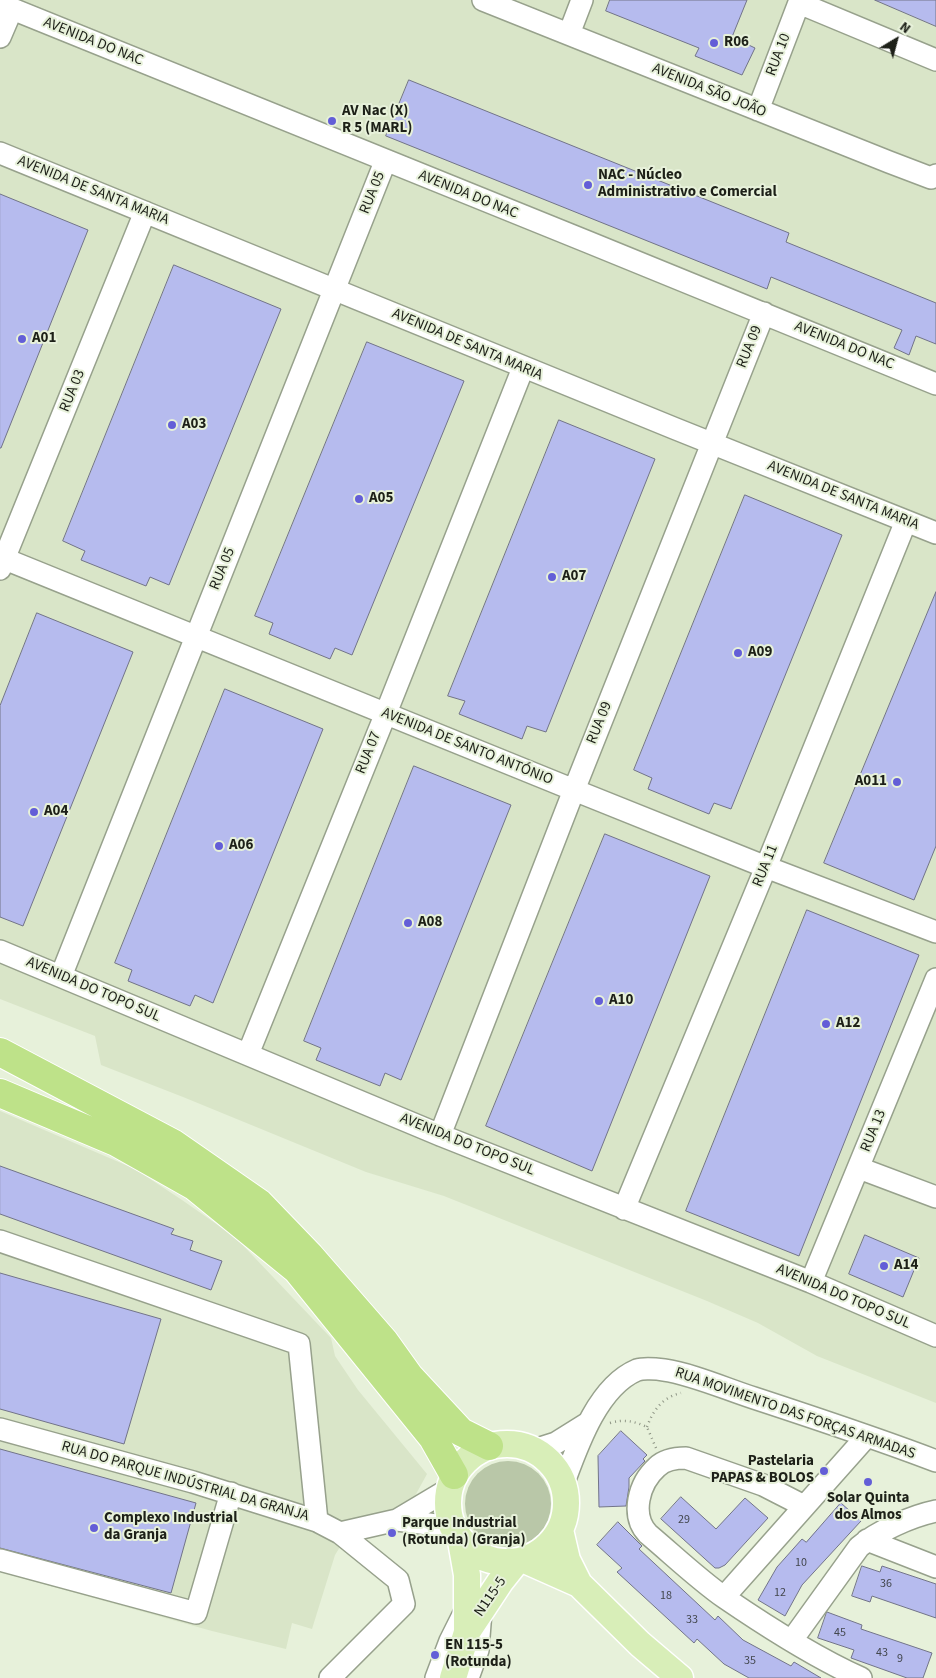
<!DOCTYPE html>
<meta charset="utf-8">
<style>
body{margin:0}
#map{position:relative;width:936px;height:1678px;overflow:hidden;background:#e7f1da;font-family:"Source Sans 3",sans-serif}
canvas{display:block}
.north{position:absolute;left:871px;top:15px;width:50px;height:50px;-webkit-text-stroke:4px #e7f1da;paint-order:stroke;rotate:37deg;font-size:14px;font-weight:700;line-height:20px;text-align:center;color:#1d2018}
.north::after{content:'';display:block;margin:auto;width:18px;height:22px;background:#1d2018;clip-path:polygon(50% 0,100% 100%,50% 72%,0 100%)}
</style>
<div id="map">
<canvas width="936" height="1678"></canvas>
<div class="north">N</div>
</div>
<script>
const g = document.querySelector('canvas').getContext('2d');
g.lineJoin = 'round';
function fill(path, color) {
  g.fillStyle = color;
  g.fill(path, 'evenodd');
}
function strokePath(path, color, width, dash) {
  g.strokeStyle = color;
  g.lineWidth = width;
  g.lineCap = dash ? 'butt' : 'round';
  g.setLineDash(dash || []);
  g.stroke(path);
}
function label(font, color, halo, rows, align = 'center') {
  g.font = font + ' "Source Sans 3",sans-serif';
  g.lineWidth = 4;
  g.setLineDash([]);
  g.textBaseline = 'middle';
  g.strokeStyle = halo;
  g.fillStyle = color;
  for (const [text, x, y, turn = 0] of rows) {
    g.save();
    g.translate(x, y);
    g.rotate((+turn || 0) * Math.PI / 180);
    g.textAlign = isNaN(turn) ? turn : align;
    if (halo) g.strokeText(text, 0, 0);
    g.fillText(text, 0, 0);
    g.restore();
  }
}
fill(new Path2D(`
 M 0,0 L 936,0 L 936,1403 L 817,1356 L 758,1323 L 707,1301 L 444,1196 L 366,1172 L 183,1097 L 101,1065 L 95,1036 L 0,999 Z
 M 0,1111 L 135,1169 L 182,1200 L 235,1237 L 331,1338 L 335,1356 L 358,1390 L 427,1474 L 410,1505 L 358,1518 L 335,1555 L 312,1629 L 292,1623 L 286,1649 L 212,1631 L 0,1572 Z`), '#d9e5c8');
fill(new Path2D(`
 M465 1504a43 43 0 1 1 86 0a43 43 0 1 1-86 0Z`), '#b9c7a8');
const building = new Path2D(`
 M 610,0 L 747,0 L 732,37 L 755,48 L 742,75 L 695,56 L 699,48 L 606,11 Z
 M 875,0 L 936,0 L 936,26 Z
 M 409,80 L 789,233 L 786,242 L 936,303 L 936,344 L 916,336 L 909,355 L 894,348 L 902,330 L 771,277 L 767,289 L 386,136 Z
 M 0,194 L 88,230 L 1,448 L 0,448 Z
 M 174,265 L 281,309 L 169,585 L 150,577 L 146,586 L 81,560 L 85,551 L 63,541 Z
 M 367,342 L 464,381 L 352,655 L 335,648 L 330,659 L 269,634 L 273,623 L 255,616 Z
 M 559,420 L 655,459 L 546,732 L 527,726 L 522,739 L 459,714 L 465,701 L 448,696 Z
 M 745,495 L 842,535 L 731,809 L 714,803 L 709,814 L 648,789 L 652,778 L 634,770 Z
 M 936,592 L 936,846 L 914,900 L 824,863 Z
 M 37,613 L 133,652 L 23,926 L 0,917 L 0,706 Z
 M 225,689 L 323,729 L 213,1003 L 195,995 L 190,1006 L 128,981 L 132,970 L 115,963 Z
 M 414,766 L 511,805 L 401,1080 L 385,1073 L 380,1086 L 316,1060 L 321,1048 L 304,1041 Z
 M 605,834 L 710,876 L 592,1171 L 486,1126 Z
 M 807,910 L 919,955 L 799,1256 L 686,1211 Z
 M 0,1166 L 174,1229 L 171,1234 L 193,1241 L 190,1250 L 222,1261 L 211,1290 L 0,1214 Z
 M 865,1235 L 919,1258 L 903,1297 L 849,1274 Z
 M 0,1273 L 161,1319 L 124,1444 L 0,1409 Z
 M 621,1431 L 647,1455 L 643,1459 L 645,1461 L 629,1478 L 629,1487 L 626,1506 L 599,1507 L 598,1456 Z
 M 0,1449 L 196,1503 L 171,1593 L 0,1548 Z
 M 681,1497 L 716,1529 L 745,1498 L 768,1518 L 725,1565 L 719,1568 L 715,1568 L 661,1519 Z
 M 841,1503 L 861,1521 L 802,1585 L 785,1616 L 758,1600 L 777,1567 L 802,1539 L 806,1542 Z
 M 618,1522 L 642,1546 L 639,1549 L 715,1620 L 718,1616 L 743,1640 L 791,1666 L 794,1662 L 821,1678 L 749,1678 L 724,1664 L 697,1639 L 694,1643 L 617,1572 L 622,1568 L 597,1545 Z
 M 862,1566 L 880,1572 L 882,1566 L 936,1584 L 936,1618 L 872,1596 L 870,1602 L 852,1596 Z
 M 827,1612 L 862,1625 L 861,1629 L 932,1653 L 923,1678 L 907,1678 L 851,1658 L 854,1650 L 818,1638 Z`);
fill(building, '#b6bbee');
strokePath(building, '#727488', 1);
const minor = new Path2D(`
 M 483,0 L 889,162 L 931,178 L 936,175
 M 799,3 L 936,60
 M 0,4 C 311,132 625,255 936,384
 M 569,34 L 582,0
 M 0,37 L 12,9
 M 758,110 L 800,0
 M 0,153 C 312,281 623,409 936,533
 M 0,557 L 574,790 L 766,867 L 936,932
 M 0,569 L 145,212
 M 0,951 L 440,1135 L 811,1282 L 936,1336
 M 61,976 L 385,162
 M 248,1054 L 386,713 L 523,368
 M 440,1135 L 574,790 L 764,313
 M 859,1168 L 936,1197
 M 624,1209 L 766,867 L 906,521
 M 0,1241 L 299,1344 L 317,1521
 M 811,1282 L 936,979
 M 0,1429 L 193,1482 L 317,1521 L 340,1533 L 398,1580 L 404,1604 L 330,1678
 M 534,1450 L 556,1443 L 588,1423
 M 563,1485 C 577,1447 597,1387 637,1370 C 643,1368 657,1369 664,1370 C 692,1374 726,1389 754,1398 C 815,1418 876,1438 936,1461
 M 804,1506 L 763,1485 L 686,1458 C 676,1458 664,1460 657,1467 C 639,1483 630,1515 648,1534 C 673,1555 698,1579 725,1598 C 766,1626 816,1658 861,1678
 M 397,1520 L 449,1489
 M 340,1533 L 397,1520 L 452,1527
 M 867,1540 L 936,1567
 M 0,1560 L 196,1613 L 231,1493
 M 724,1597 L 867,1436
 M 792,1640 L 859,1547 C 878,1531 912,1516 936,1511
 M 436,1678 L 450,1641 L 465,1611
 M 468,1678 L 478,1650 L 481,1611`);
const major = new Path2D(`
 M448 1503a59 59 0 1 1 118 0a59 59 0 1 1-118 0Z
 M 560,1530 L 567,1560 L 579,1584 L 640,1644 L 680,1678
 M 525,1560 L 579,1584
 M 467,1632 L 500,1582 L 516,1562
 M 453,1678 L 467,1632 L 467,1575 L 461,1541`);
const highway = new Path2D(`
 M 0,1052 L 174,1144 L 259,1203 L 310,1256 L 384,1341 L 409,1376 L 461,1432 L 489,1446
 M 0,1093 L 116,1142 L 194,1186 L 297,1270 L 433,1438 L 454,1475`);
strokePath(minor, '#97a18c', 24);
strokePath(major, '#fff', 29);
strokePath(highway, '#fff', 30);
strokePath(new Path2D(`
 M 610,1423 C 624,1419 634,1421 647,1427 L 656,1448
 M 647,1427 C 653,1410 663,1397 681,1393`), '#8f9686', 2.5, [1, 4]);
strokePath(minor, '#fff', 21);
strokePath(major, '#d8eeb8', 26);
strokePath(highway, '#bee289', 28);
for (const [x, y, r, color] of [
 [714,43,5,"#635ed7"],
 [332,121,5,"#635ed7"],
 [588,185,5,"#635ed7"],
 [22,339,5,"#635ed7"],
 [172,425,5,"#635ed7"],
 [359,499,5,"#635ed7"],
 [552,577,5,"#635ed7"],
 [738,653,5,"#635ed7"],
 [897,782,5,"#635ed7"],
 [34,812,5,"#635ed7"],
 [219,846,5,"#635ed7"],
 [408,923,5,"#635ed7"],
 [599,1001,5,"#635ed7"],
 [826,1024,5,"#635ed7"],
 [884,1266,5,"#635ed7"],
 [824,1471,5,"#635ed7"],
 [868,1482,5,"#635ed7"],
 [94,1528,5,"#635ed7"],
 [392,1533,5,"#635ed7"],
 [435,1655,5,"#635ed7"]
]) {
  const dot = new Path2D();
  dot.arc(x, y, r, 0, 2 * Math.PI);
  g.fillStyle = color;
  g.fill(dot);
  strokePath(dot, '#e7f1da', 2);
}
label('12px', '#43474e', null, [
 ["29",684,1520],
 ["10",801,1563],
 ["36",886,1584],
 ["12",780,1593],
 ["18",666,1596],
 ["33",692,1620],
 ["45",840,1633],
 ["43",882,1653],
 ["9",900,1659],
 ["35",750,1661]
]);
label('15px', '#1d2018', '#e7f1da', [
 ["AVENIDA DO NAC",93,42,22],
 ["RUA 10",779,55,-69],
 ["AVENIDA SÃO JOÃO",709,91,22],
 ["AVENIDA DE SANTA MARIA",93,191,22],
 ["RUA 05",373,193,-68],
 ["AVENIDA DO NAC",468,195,22],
 ["AVENIDA DE SANTA MARIA",467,345,23],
 ["AVENIDA DO NAC",844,346,22],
 ["RUA 09",750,347,-68],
 ["RUA 03",73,391,-68],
 ["AVENIDA DE SANTA MARIA",843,496,22],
 ["RUA 05",223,569,-68],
 ["RUA 09",600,723,-68],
 ["AVENIDA DE SANTO ANTÓNIO",467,747,22],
 ["RUA 07",369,753,-68],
 ["RUA 11",766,866,-68],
 ["AVENIDA DO TOPO SUL",93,990,23],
 ["RUA 13",874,1131,-68],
 ["AVENIDA DO TOPO SUL",467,1145,22],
 ["AVENIDA DO TOPO SUL",843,1297,23],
 ["RUA MOVIMENTO DAS FORÇAS ARMADAS",795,1414,19],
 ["RUA DO PARQUE INDÚSTRIAL DA GRANJA",185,1482,16],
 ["N115-5",491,1597,-56]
]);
label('bold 15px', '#1d2018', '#e7f1da', [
 ["R06",724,43],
 ["AV Nac (X)",342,112],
 ["R 5 (MARL)",342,129],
 ["NAC - Núcleo",598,176],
 ["Administrativo e Comercial",598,193],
 ["A01",32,339],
 ["A03",182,425],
 ["A05",369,499],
 ["A07",562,577],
 ["A09",748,653],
 ["A011",887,782,"right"],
 ["A04",44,812],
 ["A06",229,846],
 ["A08",418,923],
 ["A10",609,1001],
 ["A12",836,1024],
 ["A14",894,1266],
 ["Pastelaria",814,1462,"right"],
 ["PAPAS & BOLOS",814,1479,"right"],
 ["Solar Quinta",868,1499,"center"],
 ["dos Almos",868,1516,"center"],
 ["Complexo Industrial",104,1519],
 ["da Granja",104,1536],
 ["Parque Industrial",402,1524],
 ["(Rotunda) (Granja)",402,1541],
 ["EN 115-5",445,1646],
 ["(Rotunda)",445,1663]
], 'left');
</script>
